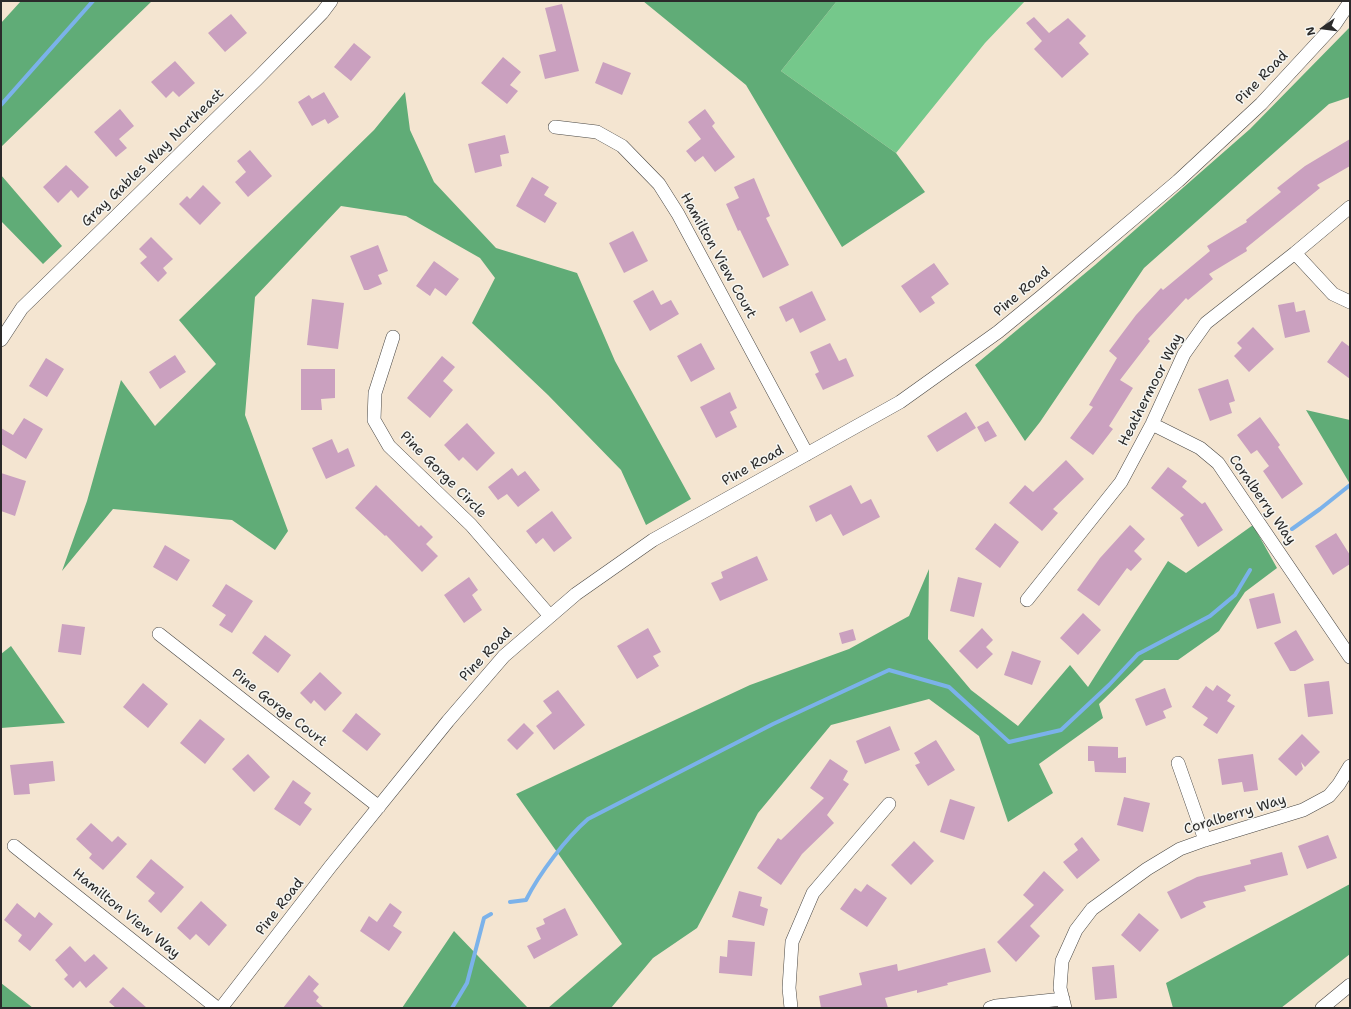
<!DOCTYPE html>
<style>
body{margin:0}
#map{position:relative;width:1351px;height:1009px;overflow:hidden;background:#f4e5d1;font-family:"Shantell Sans",sans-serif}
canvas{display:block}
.frame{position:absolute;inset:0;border:2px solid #2b2b2b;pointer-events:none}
.north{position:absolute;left:1303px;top:8px;width:40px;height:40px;-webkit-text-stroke:3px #f6f6f2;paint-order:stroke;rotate:256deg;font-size:11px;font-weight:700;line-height:16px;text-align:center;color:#2b2b2b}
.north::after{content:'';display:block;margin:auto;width:14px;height:18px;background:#2b2b2b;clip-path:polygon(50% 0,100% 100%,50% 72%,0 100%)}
</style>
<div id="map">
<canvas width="1351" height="1009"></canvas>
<div class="frame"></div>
<div class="north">N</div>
</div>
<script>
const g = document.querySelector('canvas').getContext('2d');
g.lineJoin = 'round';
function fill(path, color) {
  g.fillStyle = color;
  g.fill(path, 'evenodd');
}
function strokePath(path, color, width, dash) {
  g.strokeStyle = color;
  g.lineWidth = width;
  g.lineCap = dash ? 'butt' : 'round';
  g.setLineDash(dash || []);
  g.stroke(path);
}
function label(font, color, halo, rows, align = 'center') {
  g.font = font + ' "Shantell Sans",sans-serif';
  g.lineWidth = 3;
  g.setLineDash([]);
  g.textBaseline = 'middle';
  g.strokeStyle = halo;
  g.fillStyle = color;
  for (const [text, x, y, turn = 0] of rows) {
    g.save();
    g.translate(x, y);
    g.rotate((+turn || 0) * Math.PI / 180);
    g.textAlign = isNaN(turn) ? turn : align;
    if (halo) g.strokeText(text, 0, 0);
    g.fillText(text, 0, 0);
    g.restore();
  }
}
fill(new Path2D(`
 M 837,1 L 1025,1 L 985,43 L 896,153 L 781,71 Z`), '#75c88b');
fill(new Path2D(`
 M 21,1 L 152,1 L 1,147 L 1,23 Z
 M 643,1 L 837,1 L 781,71 L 896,153 L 925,192 L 842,247 L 746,85 Z
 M 1350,27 L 1350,97 L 1329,104 L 1144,268 L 1040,422 L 1025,441 L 975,365 L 1095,265 L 1250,129 Z
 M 405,92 L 410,130 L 434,182 L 496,248 L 577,273 L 615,361 L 691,499 L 646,525 L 621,470 L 548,395 L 472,323 L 495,278 L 480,258 L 406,216 L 341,206 L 255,297 L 245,415 L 288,531 L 275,550 L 232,520 L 113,509 L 62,571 L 87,501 L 121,380 L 155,426 L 216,364 L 179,320 L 374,130 Z
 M 1,175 L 62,246 L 43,264 L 1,221 Z
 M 1306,410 L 1350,420 L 1350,484 Z
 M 1253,525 L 1277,568 L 1245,592 L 1219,631 L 1178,660 L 1144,660 L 1099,704 L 1103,718 L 1039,764 L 1053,793 L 1008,822 L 979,736 L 929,699 L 831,725 L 758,813 L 697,928 L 653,958 L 611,1008 L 548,1008 L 622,944 L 516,794 L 750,685 L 849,649 L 909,616 L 929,569 L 928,639 L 971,690 L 1018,726 L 1070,665 L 1088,687 L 1168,561 L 1186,573 Z
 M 11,646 L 65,723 L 1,728 L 1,654 Z
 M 1350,884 L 1350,954 L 1281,1008 L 1173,1008 L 1166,983 Z
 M 454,931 L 528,1008 L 402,1008 Z
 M 1,983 L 33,1008 L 1,1008 Z`), '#60ac77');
strokePath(new Path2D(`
 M 1,105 L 93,1
 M 1292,529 L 1320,509 L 1350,485
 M 510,902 L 526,900 C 539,874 566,838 588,819 L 773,724 L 889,670 L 949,687 L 1009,742 L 1061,730 L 1109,685 L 1138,654 L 1210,616 L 1235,595 L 1250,570
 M 452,1008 L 467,983 L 484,918 L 491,914`), '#7bb2ea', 4);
fill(new Path2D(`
 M 562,4 L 579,71 L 545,79 L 539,55 L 556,51 L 545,8 Z
 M 231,14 L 247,33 L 225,52 L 208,33 Z
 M 1034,17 L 1049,33 L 1068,18 L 1086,36 L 1079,43 L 1089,54 L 1062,78 L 1034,49 L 1042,41 L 1026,23 Z
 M 354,43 L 371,57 L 351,81 L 334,67 Z
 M 503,57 L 521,72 L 510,85 L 518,91 L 507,104 L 481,83 Z
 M 175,61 L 195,83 L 179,97 L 173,91 L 166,98 L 151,82 Z
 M 603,62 L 631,73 L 622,95 L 595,83 Z
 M 324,92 L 339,117 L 328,124 L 325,119 L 312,126 L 298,102 L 309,95 L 312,99 Z
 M 120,109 L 134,126 L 119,139 L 127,148 L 116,157 L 94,132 Z
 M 705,109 L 715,123 L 712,126 L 735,157 L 715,172 L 703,156 L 695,162 L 686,151 L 701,139 L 688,122 Z
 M 505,135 L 509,153 L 500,155 L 502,166 L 475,173 L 468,144 Z
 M 1350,139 L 1350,166 L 1317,185 L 1320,188 L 1246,248 L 1247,251 L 1209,274 L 1213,279 L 1188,300 L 1186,298 L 1148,339 L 1150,341 L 1120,380 L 1133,388 L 1109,426 L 1113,429 L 1093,455 L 1070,438 L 1093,407 L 1089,405 L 1117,358 L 1109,351 L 1136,315 L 1161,288 L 1163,290 L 1210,251 L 1207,246 L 1247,222 L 1246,220 L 1281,192 L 1277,188 L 1305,166 Z
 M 250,150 L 272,176 L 248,197 L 235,182 L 246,172 L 237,161 Z
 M 66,165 L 89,187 L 78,198 L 71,190 L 58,203 L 43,187 Z
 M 532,177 L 549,187 L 544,195 L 557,203 L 545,223 L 516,206 Z
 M 754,178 L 770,216 L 766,218 L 789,265 L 763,278 L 740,230 L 738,231 L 726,204 L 739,198 L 734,187 Z
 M 203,185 L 221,203 L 200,225 L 179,204 L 187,196 L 190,199 Z
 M 633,231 L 648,261 L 624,273 L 609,243 Z
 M 151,237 L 173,259 L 163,268 L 167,273 L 158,282 L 140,263 L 147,257 L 139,249 Z
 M 378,245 L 388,271 L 378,275 L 382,284 L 368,290 L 364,290 L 350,256 Z
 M 434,261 L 459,279 L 446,296 L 435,288 L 430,296 L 416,286 Z
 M 934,263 L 949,284 L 931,297 L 935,303 L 920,313 L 901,286 Z
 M 653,290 L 661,305 L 671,300 L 679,314 L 650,331 L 633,301 Z
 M 812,291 L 826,320 L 800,333 L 793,318 L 786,322 L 779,307 Z
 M 312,299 L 344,303 L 338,349 L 307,345 Z
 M 1294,302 L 1296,312 L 1305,310 L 1310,332 L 1285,338 L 1278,305 Z
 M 1253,327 L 1274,349 L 1249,372 L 1234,356 L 1242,348 L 1237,343 Z
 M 1342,341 L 1350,347 L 1350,379 L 1327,362 Z
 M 701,343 L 715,369 L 691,382 L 677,356 Z
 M 830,343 L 839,361 L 846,358 L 854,376 L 823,390 L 815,374 L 819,372 L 810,352 Z
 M 175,355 L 186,372 L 160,389 L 149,372 Z
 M 442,356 L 455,367 L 443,381 L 453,390 L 430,418 L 407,398 Z
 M 46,358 L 64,369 L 47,397 L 29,386 Z
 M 301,369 L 335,369 L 335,398 L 321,399 L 322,410 L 301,410 Z
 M 1228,379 L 1235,401 L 1229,403 L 1232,413 L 1210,421 L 1198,389 Z
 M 730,392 L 737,408 L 730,412 L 737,427 L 716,438 L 700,407 Z
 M 966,412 L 976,428 L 937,452 L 927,436 Z
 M 1260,417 L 1280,445 L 1278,447 L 1303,484 L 1282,499 L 1263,471 L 1269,466 L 1257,450 L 1251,454 L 1237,435 Z
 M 24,418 L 43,429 L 26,459 L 1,444 L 1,428 L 13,435 Z
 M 988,421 L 997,436 L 985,442 L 977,427 Z
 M 467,423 L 495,453 L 477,471 L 463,457 L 459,461 L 444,445 Z
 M 332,439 L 338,453 L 348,448 L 355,466 L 326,479 L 312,448 Z
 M 1066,460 L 1084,479 L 1053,509 L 1058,513 L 1042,531 L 1009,503 L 1025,485 L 1033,492 Z
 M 1168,467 L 1187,481 L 1182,487 L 1202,504 L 1205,502 L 1223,530 L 1198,547 L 1180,518 L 1184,515 L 1151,488 Z
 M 512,468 L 518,476 L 525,471 L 540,490 L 518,507 L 507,494 L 498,500 L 488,487 Z
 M 1,473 L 26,481 L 15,516 L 1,511 Z
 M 376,485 L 419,527 L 421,525 L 433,537 L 426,544 L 438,556 L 422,572 L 386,535 L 385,536 L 355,508 Z
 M 851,485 L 861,504 L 871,499 L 880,517 L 843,536 L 831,514 L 816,522 L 809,506 Z
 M 552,511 L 572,538 L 554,552 L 543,538 L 536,544 L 526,531 Z
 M 995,523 L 1019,542 L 1000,568 L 975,549 Z
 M 1130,525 L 1145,539 L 1134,551 L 1142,559 L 1131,571 L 1127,568 L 1099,606 L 1077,590 L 1100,558 Z
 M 1336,533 L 1350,555 L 1350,564 L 1333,575 L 1315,546 Z
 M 165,545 L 190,560 L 177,581 L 153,567 Z
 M 757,556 L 768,580 L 720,601 L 711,583 L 723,578 L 721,572 Z
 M 469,577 L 478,590 L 472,595 L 482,610 L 464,623 L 444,595 Z
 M 958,577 L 982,583 L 974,617 L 950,611 Z
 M 226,584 L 253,601 L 232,633 L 219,625 L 226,615 L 212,606 Z
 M 1274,593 L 1281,623 L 1257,629 L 1249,599 Z
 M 1083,613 L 1101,630 L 1078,655 L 1060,638 Z
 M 62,624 L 85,627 L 81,655 L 58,652 Z
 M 648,628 L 661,652 L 653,656 L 659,666 L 637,679 L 617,646 Z
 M 982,628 L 993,640 L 986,647 L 993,654 L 977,669 L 959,651 Z
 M 853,629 L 856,640 L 842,644 L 839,633 Z
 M 1296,630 L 1314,660 L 1295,671 L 1290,671 L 1274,643 Z
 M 265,635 L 291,655 L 278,673 L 252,653 Z
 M 1012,651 L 1041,661 L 1032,685 L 1004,675 Z
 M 320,672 L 342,693 L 325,711 L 314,700 L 311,704 L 300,693 Z
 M 1329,681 L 1333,714 L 1308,717 L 1304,684 Z
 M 143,683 L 168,704 L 148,728 L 123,707 Z
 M 1217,685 L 1231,695 L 1227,701 L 1235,706 L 1217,734 L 1203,725 L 1208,718 L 1192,707 L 1206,686 L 1213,691 Z
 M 1165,688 L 1172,707 L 1163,711 L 1166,718 L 1146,726 L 1135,699 Z
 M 558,690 L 585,725 L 554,750 L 536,726 L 552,713 L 543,701 Z
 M 356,713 L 381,734 L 367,751 L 342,731 Z
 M 200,719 L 225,739 L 205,764 L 180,743 Z
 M 524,723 L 534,733 L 517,750 L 507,740 Z
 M 890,726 L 900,750 L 865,764 L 856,741 Z
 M 1302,734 L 1320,752 L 1305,767 L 1301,762 L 1303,769 L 1296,776 L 1278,759 Z
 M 936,740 L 955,770 L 928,786 L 915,765 L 920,763 L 914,753 Z
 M 1088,746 L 1118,747 L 1118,758 L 1126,757 L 1126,773 L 1095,772 L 1094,761 L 1088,761 Z
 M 248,754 L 270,777 L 254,792 L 232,769 Z
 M 1253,754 L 1258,790 L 1244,792 L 1242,782 L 1222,785 L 1218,759 Z
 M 830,759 L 848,771 L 843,780 L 849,784 L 827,815 L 834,823 L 802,854 L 781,885 L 757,868 L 778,838 L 781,840 L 824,798 L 810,788 Z
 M 53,761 L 55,781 L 29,784 L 30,794 L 14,795 L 10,765 Z
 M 293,780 L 311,793 L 304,803 L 312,809 L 300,826 L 274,809 Z
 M 1124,797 L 1150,803 L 1143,832 L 1117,825 Z
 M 950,799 L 975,807 L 964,840 L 940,832 Z
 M 91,823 L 112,842 L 118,836 L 127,844 L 103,870 L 89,858 L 92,854 L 76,839 Z
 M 1328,835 L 1337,858 L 1307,869 L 1298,846 Z
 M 1082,837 L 1100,860 L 1077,879 L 1063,862 L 1078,850 L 1074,844 Z
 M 914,841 L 934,861 L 911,885 L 891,865 Z
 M 1282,852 L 1288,875 L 1244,886 L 1246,891 L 1203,902 L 1206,907 L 1181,919 L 1167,892 L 1197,877 L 1251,864 L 1250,860 Z
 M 151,859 L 184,887 L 161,913 L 148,901 L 155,893 L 136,877 Z
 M 1044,871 L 1064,890 L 1030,926 L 1040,936 L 1016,962 L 997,942 L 1034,905 L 1023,895 Z
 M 867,884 L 887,898 L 867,927 L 840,909 L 855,888 L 861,892 Z
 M 739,891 L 762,897 L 760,906 L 768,909 L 764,926 L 732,917 Z
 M 201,901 L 227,925 L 209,946 L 196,934 L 190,940 L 177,928 Z
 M 17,903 L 35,918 L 39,912 L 53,924 L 30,951 L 18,941 L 22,935 L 4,920 Z
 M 390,903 L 402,912 L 393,926 L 402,932 L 389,951 L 360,931 L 369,916 L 377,922 Z
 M 565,908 L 578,935 L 534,959 L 527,946 L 541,939 L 536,928 L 545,924 L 543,919 Z
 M 1139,913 L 1159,930 L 1140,952 L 1121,935 Z
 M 728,940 L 755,942 L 752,976 L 719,973 L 720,956 L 727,957 Z
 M 70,946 L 85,962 L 94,954 L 108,968 L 86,988 L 80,981 L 73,988 L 64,979 L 68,975 L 55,960 Z
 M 985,948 L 991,972 L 947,983 L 948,985 L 917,993 L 917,990 L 885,998 L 888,1008 L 821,1008 L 819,996 L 862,985 L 859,973 L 897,964 L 898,971 Z
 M 1114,965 L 1117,998 L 1095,1000 L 1092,967 Z
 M 309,975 L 319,984 L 313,991 L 319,997 L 316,1001 L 324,1008 L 283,1008 Z
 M 123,987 L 147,1008 L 116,1008 L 109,1002 Z`), '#caa0bf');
const minor = new Path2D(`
 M 555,127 L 597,132 L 622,146 L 659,184 L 678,214 L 807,454
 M 1295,253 L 1333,294 L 1350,302
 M 393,337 L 375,393 L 374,420 L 389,446 L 471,525 L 550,616
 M 1,340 L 22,308 L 257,79 L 322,13 L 331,1
 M 1152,424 L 1200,448 L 1218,463 L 1350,657
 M 1027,600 L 1121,482 L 1152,424 L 1184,354 L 1206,323 L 1295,253 L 1350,207
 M 159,634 L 379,807
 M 1178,763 L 1205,840
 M 14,846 L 217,1008
 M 221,1008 L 330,867 L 448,721 L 504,656 L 576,594 L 653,540 L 900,402 L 998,332 L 1042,296 L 1178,181 L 1261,104 L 1335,24 L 1350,2
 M 791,1008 L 789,988 L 792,942 L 813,893 L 889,804
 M 990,1008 L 996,1006 L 1063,999
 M 1065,1008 L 1060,988 L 1062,961 L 1076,930 L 1092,909 L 1147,869 L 1180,849 L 1205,840 L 1303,810 L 1329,796 L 1339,784 L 1350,766
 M 1322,1008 L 1350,985`);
strokePath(minor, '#494744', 14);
strokePath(minor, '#fff', 13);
label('14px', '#2b2b2b', '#f6f6f2', [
 ["Pine Road",1262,78,-46],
 ["Gray Gables Way Northeast",153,158,-44],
 ["Hamilton View Court",718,256,61],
 ["Pine Road",1022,292,-40],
 ["Heathermoor Way",1151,390,-63],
 ["Pine Road",753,466,-29],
 ["Pine Gorge Circle",443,475,45],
 ["Coralberry Way",1262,500,55],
 ["Pine Road",486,655,-46],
 ["Pine Gorge Court",279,708,38],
 ["Coralberry Way",1235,815,-17],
 ["Pine Road",280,907,-52],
 ["Hamilton View Way",126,914,39]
]);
</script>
